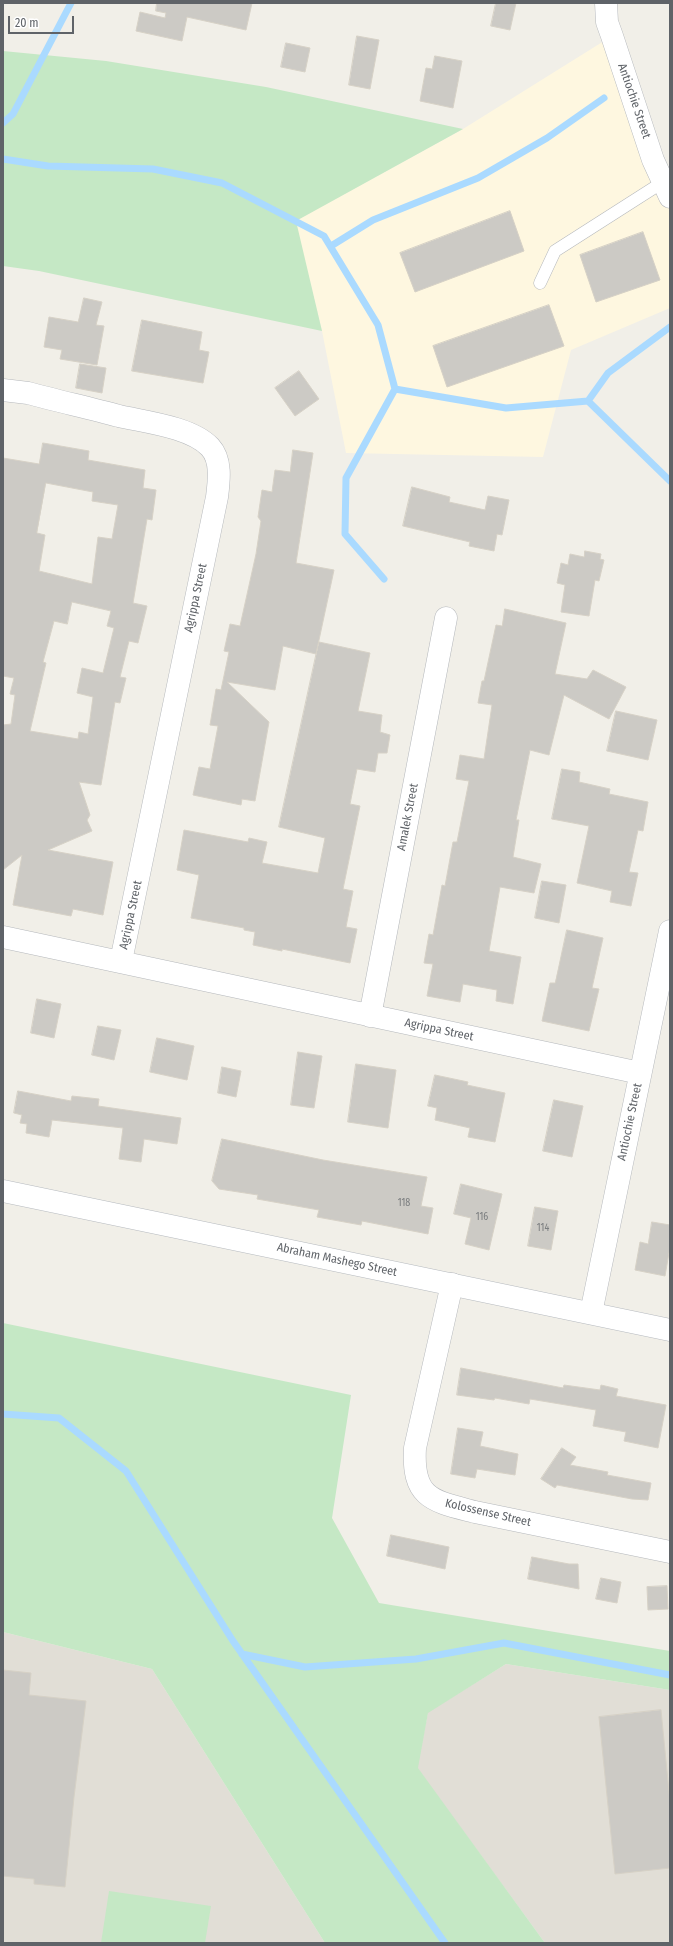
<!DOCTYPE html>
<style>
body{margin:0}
#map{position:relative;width:673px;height:1946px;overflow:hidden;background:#f1efe8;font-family:"Fira Sans Condensed",sans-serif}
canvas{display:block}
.frame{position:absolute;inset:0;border:4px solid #5f6368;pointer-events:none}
.scale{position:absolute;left:8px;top:16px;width:66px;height:18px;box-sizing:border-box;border:2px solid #5f6368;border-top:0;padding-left:5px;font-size:12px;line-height:14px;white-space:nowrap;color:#5f6368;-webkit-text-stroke:3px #fff;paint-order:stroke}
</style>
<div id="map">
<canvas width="673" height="1946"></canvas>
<div class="frame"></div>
<div class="scale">20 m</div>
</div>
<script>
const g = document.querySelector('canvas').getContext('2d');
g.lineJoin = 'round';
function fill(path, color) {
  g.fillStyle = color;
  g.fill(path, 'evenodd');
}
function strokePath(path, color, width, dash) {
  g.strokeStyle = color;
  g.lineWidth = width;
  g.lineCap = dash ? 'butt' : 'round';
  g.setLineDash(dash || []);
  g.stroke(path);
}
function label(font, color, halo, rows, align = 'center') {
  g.font = font + ' "Fira Sans Condensed",sans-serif';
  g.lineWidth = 3;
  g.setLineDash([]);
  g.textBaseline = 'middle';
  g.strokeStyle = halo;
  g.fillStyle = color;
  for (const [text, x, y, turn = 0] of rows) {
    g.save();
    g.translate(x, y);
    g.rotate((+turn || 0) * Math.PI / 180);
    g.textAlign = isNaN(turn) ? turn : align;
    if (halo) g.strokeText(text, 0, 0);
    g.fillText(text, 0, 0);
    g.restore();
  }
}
fill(new Path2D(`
 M 612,36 L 670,190 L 670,308 L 571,350 L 543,457 L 346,453 L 322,331 L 295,221 L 463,129 Z`), '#fef7e0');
fill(new Path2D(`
 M 3,1632 L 152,1669 L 325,1943 L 3,1943 Z
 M 506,1664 L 670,1690 L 670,1943 L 545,1943 L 417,1768 L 428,1712 Z`), '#e1ded6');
fill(new Path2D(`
 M 3,51 L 106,61 L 266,87 L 463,129 L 296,221 L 322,331 L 39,271 L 3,266 Z
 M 3,1323 L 351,1395 L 332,1518 L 379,1603 L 670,1651 L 670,1690 L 506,1664 L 428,1713 L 418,1768 L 545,1943 L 325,1943 L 152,1669 L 3,1632 Z
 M 109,1891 L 211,1906 L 205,1943 L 101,1943 Z`), '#c5e8c5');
strokePath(new Path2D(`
 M 3,123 L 13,114 L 71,3
 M 3,159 L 48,166 L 153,169 L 222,183 L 324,236 L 378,325 L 395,389 L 346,478 L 345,534 L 384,579
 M 331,246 L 373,220 L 478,178 L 547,138 L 604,98
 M 395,389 L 506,408 L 588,401 L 608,373 L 670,327
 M 588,401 L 670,481
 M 3,1414 L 59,1418 L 126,1471 L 233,1641 L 445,1943
 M 242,1654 L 305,1667 L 416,1659 L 504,1643 L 670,1675`), '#aadaff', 7);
const building = new Path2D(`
 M 157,3 L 252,3 L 246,30 L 187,17 L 182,41 L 136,31 L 140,12 L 165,18 L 166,13 L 156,11 Z
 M 496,3 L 516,3 L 510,30 L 491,26 Z
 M 357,36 L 379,40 L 370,89 L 349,85 Z
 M 286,43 L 310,48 L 305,72 L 281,67 Z
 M 435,56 L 462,61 L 453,108 L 420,101 L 426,68 L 432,69 Z
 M 510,211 L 524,251 L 415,292 L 400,253 Z
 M 643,232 L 660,280 L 596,302 L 580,255 Z
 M 84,298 L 102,302 L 96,325 L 104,326 L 97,365 L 60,359 L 62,350 L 44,347 L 49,317 L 78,322 Z
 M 549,305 L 564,346 L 447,387 L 433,346 Z
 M 142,320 L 202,332 L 199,350 L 209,352 L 203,383 L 132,371 Z
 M 80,364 L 106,368 L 102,393 L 76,388 Z
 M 299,371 L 319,399 L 295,416 L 275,388 Z
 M 43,443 L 89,451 L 88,460 L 145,470 L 143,488 L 156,490 L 152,520 L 147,519 L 133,603 L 147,606 L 138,643 L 129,641 L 120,677 L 126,678 L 120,703 L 115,702 L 101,785 L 79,782 L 90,815 L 87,820 L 92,831 L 48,850 L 113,862 L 103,915 L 73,909 L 71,916 L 13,905 L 22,855 L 3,870 L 3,725 L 11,724 L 15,695 L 10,694 L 14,678 L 3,676 L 3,458 L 39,464 ZM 46,483 L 93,492 L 92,501 L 118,505 L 112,539 L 98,537 L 92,584 L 39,571 L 45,535 L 37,533 ZM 72,602 L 111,611 L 107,626 L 114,628 L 103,673 L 82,668 L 77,693 L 93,697 L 88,734 L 79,732 L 78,739 L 30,731 L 46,663 L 43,662 L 54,621 L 67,624 Z
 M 293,450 L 313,453 L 296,563 L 334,570 L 316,654 L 283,646 L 275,690 L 227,682 L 269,722 L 255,801 L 242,799 L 241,805 L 193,795 L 199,767 L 210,769 L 218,726 L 210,725 L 216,689 L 221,690 L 229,652 L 224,651 L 230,624 L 240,626 L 256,554 L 261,521 L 258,517 L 262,490 L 272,492 L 275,470 L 290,472 Z
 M 412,487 L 450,497 L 449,502 L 485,510 L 488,496 L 509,500 L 502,535 L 497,534 L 494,551 L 469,546 L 470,542 L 403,526 Z
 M 585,551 L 601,554 L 600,559 L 604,560 L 599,581 L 595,580 L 589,616 L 561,612 L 565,585 L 557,583 L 561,563 L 568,565 L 570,554 L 584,557 Z
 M 505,609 L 566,623 L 555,674 L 587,679 L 593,670 L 626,687 L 609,719 L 564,695 L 549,755 L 530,750 L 516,820 L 519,820 L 513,857 L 541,864 L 534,893 L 500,887 L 489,951 L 521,957 L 513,1004 L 496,1001 L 497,990 L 463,984 L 460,1002 L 427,996 L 433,964 L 424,963 L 429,934 L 433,935 L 442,885 L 445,886 L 453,842 L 457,842 L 469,781 L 456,779 L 460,755 L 484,759 L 492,705 L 478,703 L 482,681 L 484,681 L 496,625 L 502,626 Z
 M 319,642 L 370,653 L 358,711 L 382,715 L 380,732 L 390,735 L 387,753 L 378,753 L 375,772 L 357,769 L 350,804 L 360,806 L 343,889 L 353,891 L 346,927 L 357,929 L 350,963 L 282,949 L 282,951 L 253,945 L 255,932 L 244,930 L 244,928 L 191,918 L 199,875 L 177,870 L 184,830 L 248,842 L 249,838 L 267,842 L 262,863 L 318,873 L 325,838 L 279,827 Z
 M 616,711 L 657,720 L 648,760 L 607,751 Z
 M 562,769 L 580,772 L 579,782 L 610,789 L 609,794 L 648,802 L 643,831 L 638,830 L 629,872 L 638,873 L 631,906 L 610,902 L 612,891 L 577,883 L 589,826 L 552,819 Z
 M 542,881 L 566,885 L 559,923 L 535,918 Z
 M 567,930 L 603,938 L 592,988 L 599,989 L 589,1031 L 542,1021 L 550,983 L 555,983 Z
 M 37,999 L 61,1004 L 54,1038 L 31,1033 Z
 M 98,1026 L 121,1030 L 114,1060 L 92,1055 Z
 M 157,1038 L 194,1046 L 187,1080 L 150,1072 Z
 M 298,1052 L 322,1056 L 314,1108 L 291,1105 Z
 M 356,1064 L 396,1070 L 388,1128 L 348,1122 Z
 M 222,1067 L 241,1071 L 236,1097 L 218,1093 Z
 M 435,1075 L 468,1082 L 467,1085 L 505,1093 L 495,1142 L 468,1137 L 470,1128 L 435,1120 L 437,1108 L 428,1106 Z
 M 18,1091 L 71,1101 L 72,1096 L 99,1099 L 98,1106 L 181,1118 L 177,1144 L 144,1139 L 141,1162 L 119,1159 L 123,1128 L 52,1120 L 49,1137 L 26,1133 L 27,1124 L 20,1123 L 22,1115 L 14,1113 Z
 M 554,1100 L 583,1106 L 572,1157 L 543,1151 Z
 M 222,1139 L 323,1160 L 427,1177 L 421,1206 L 433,1208 L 428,1234 L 362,1221 L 361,1225 L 317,1217 L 319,1210 L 257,1199 L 258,1195 L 219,1189 L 212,1181 Z
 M 461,1184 L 502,1194 L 489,1250 L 465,1244 L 471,1218 L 454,1214 Z
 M 535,1207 L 558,1211 L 551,1250 L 528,1246 Z
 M 652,1222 L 670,1225 L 670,1247 L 665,1276 L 635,1270 L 640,1242 L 648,1244 Z
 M 461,1368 L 563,1388 L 564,1385 L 600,1390 L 601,1385 L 618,1389 L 616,1396 L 666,1405 L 658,1448 L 624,1441 L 626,1432 L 593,1426 L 596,1410 L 530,1399 L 529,1404 L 495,1398 L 494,1400 L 457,1395 Z
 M 458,1428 L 483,1432 L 480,1446 L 518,1454 L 515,1475 L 477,1469 L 475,1478 L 451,1474 Z
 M 562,1448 L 576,1457 L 570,1465 L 608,1472 L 607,1475 L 651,1483 L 648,1500 L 632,1499 L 557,1485 L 555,1488 L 541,1479 Z
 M 391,1535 L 449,1547 L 445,1569 L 387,1556 Z
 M 532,1557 L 569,1564 L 578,1564 L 579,1589 L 528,1579 Z
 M 601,1578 L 621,1582 L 617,1603 L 596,1599 Z
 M 667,1586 L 668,1609 L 648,1610 L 647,1587 Z
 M 3,1670 L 31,1673 L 29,1695 L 86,1701 L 74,1797 L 65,1887 L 34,1884 L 34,1879 L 3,1876 Z
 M 661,1710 L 670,1802 L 670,1868 L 615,1874 L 599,1717 Z`);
fill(building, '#cccac5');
strokePath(building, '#d6d1c6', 1);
const service = new Path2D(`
 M 540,283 L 555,251 L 663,182`);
const minor = new Path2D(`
 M 606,3 L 607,22 L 612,36 L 653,160 L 670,197
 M 3,390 L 28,393 C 58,401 89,408 119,416 C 145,422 191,427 210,447 C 222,460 219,481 217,497 L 121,961
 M 3,937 L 640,1073
 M 370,1016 L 446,618
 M 452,1284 L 415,1448 C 412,1499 433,1501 475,1512 L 670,1552
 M 591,1313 L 670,931`);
const secondary = new Path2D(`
 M 3,1191 L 670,1330`);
strokePath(service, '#b5b8bc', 13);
strokePath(minor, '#b5b8bc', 23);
strokePath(secondary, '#b6babf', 23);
strokePath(service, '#fff', 12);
strokePath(minor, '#fff', 22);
strokePath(secondary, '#fff', 22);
label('10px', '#7a7d7f', null, [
 ["118",404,1203],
 ["116",482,1217],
 ["114",543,1228]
]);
label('12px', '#5f6368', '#fff', [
 ["Antiochie Street",634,101,71],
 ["Agrippa Street",196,598,-78],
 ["Amalek Street",408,817,-79],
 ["Agrippa Street",131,915,-78],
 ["Agrippa Street",439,1030,12],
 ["Antiochie Street",630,1122,-78],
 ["Abraham Mashego Street",337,1260,12],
 ["Kolossense Street",488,1513,13]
]);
</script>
